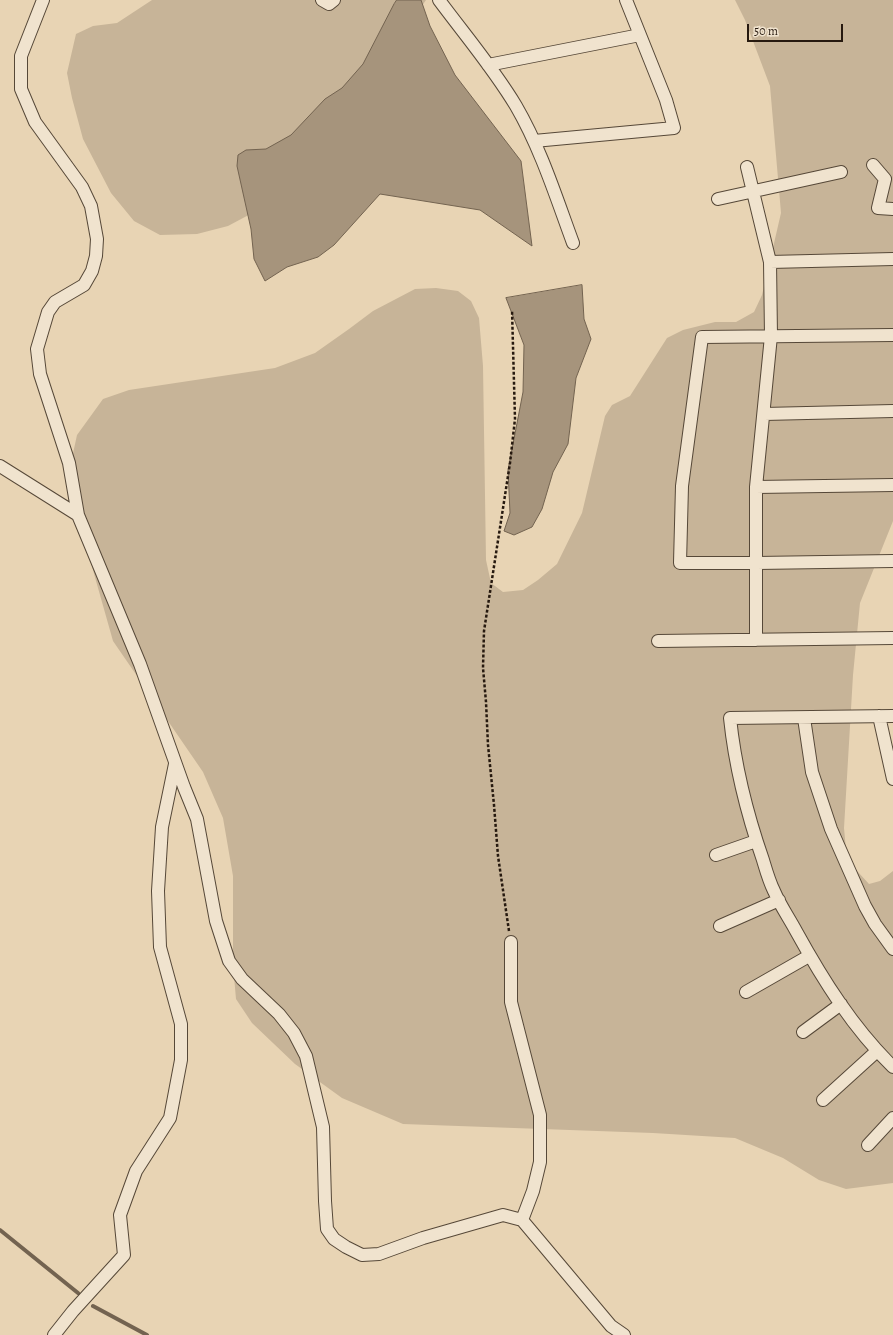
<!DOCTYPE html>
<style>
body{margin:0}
#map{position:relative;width:893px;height:1335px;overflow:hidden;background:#e8d4b4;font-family:Alegreya,serif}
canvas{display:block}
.scale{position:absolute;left:747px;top:24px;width:96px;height:18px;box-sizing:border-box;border:2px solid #26190f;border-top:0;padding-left:5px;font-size:12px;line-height:14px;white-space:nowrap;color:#26190f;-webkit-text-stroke:3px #f0e3ce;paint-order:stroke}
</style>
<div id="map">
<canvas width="893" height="1335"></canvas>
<div class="scale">50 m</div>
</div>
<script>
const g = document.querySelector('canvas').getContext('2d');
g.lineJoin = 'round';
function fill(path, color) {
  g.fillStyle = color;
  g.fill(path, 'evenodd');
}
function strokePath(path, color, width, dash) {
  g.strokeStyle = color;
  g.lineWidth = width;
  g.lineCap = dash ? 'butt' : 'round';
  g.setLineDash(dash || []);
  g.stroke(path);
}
fill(new Path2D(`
 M 152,0 L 426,0 L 383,63 L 258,210 L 228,226 L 197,234 L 160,235 L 134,221 L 111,193 L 83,139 L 72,98 L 67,73 L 76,34 L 93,26 L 117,23 Z
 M 735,0 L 893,0 L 893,521 L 860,603 L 853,675 L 844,828 L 847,860 L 869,884 L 880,881 L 893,871 L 893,1183 L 846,1189 L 819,1180 L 783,1158 L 735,1138 L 653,1133 L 403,1124 L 342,1098 L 295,1064 L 252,1023 L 236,999 L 233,965 L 233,876 L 223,818 L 203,772 L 113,641 L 76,510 L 72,458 L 77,435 L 103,399 L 129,390 L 275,368 L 315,353 L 349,329 L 373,311 L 415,289 L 436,288 L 458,291 L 471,301 L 479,318 L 483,366 L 486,560 L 491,583 L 503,592 L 523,590 L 538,580 L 557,564 L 582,513 L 605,416 L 612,405 L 630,396 L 667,338 L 683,330 L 715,322 L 736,322 L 754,312 L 762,295 L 781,213 L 770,86 L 745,20 Z`), '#c7b498');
const water = new Path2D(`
 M 397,0 L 421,0 L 430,26 L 455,75 L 521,161 L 532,246 L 480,210 L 380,194 L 334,245 L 318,257 L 287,267 L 265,281 L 254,259 L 251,229 L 237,166 L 238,155 L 246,150 L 266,149 L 291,135 L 325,99 L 342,88 L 363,64 L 394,4 Z
 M 582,285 L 584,319 L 591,339 L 576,378 L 568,444 L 553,472 L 542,509 L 532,527 L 514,535 L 504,531 L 510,513 L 508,470 L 523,392 L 524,345 L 506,298 Z`);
fill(water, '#a6947c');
strokePath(water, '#736350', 1);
strokePath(new Path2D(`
 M 0,1230 L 78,1293
 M 93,1306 L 147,1335`), '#736350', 4);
const street = new Path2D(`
 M 43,0 L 21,56 L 21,89 L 35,122 L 82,187 L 91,206 L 97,239 L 96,256 L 92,271 L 84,285 L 55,302 L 48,312 L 37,349 L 40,374 L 69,463 L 78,515 L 140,664 L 184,787 L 197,819 L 216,921 L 229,961 L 242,979 L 279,1014 L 294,1033 L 306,1056 L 323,1127 L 325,1201 L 327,1229 L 334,1239 L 346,1247 L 362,1255 L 379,1254 L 423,1238 L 503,1215 L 522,1220 L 611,1326 L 624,1335
 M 322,0 L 329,4 L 334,0
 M 439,0 C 465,35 494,69 516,106 C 541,149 556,197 573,243
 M 488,65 L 640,35
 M 534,141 L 674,128 L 666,100 L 626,0
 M 873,165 L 885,179 L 878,208 L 893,209
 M 747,167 L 770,262 L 771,336 L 756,487 L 756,640
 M 718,199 L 841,172
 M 770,262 L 893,259
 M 893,335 L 702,337 L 682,486 L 680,563 L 757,563 L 893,561
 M 764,414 L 893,411
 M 0,466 L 78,515
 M 756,487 L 893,485
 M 658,641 L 893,638
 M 879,716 L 893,779
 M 893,716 L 730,718 C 735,766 747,814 763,860 C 766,870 769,881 774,891 C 780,905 789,918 796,931 C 823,980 853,1028 893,1067
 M 804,718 L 812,772 L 831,829 L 865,906 L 875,924 L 893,949
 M 716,855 L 756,841
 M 720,926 L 779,900
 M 511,942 L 511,1002 L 540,1115 L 540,1162 L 533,1191 L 522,1220
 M 746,992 L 809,956
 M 803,1032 L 841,1004
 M 823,1100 L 877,1051
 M 868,1145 L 893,1118
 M 54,1335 L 73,1311 L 124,1255 L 120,1215 L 136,1171 L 170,1118 L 181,1060 L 181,1024 L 160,947 L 158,891 L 162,827 L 175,764`);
strokePath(street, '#564838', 14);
strokePath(new Path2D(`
 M 509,931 L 498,856 L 494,805 L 488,745 L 486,702 L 483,668 L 484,631 L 510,463 L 515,419 L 512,310`), '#26190f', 2.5, [3, 2]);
strokePath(street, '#f0e3ce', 12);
</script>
